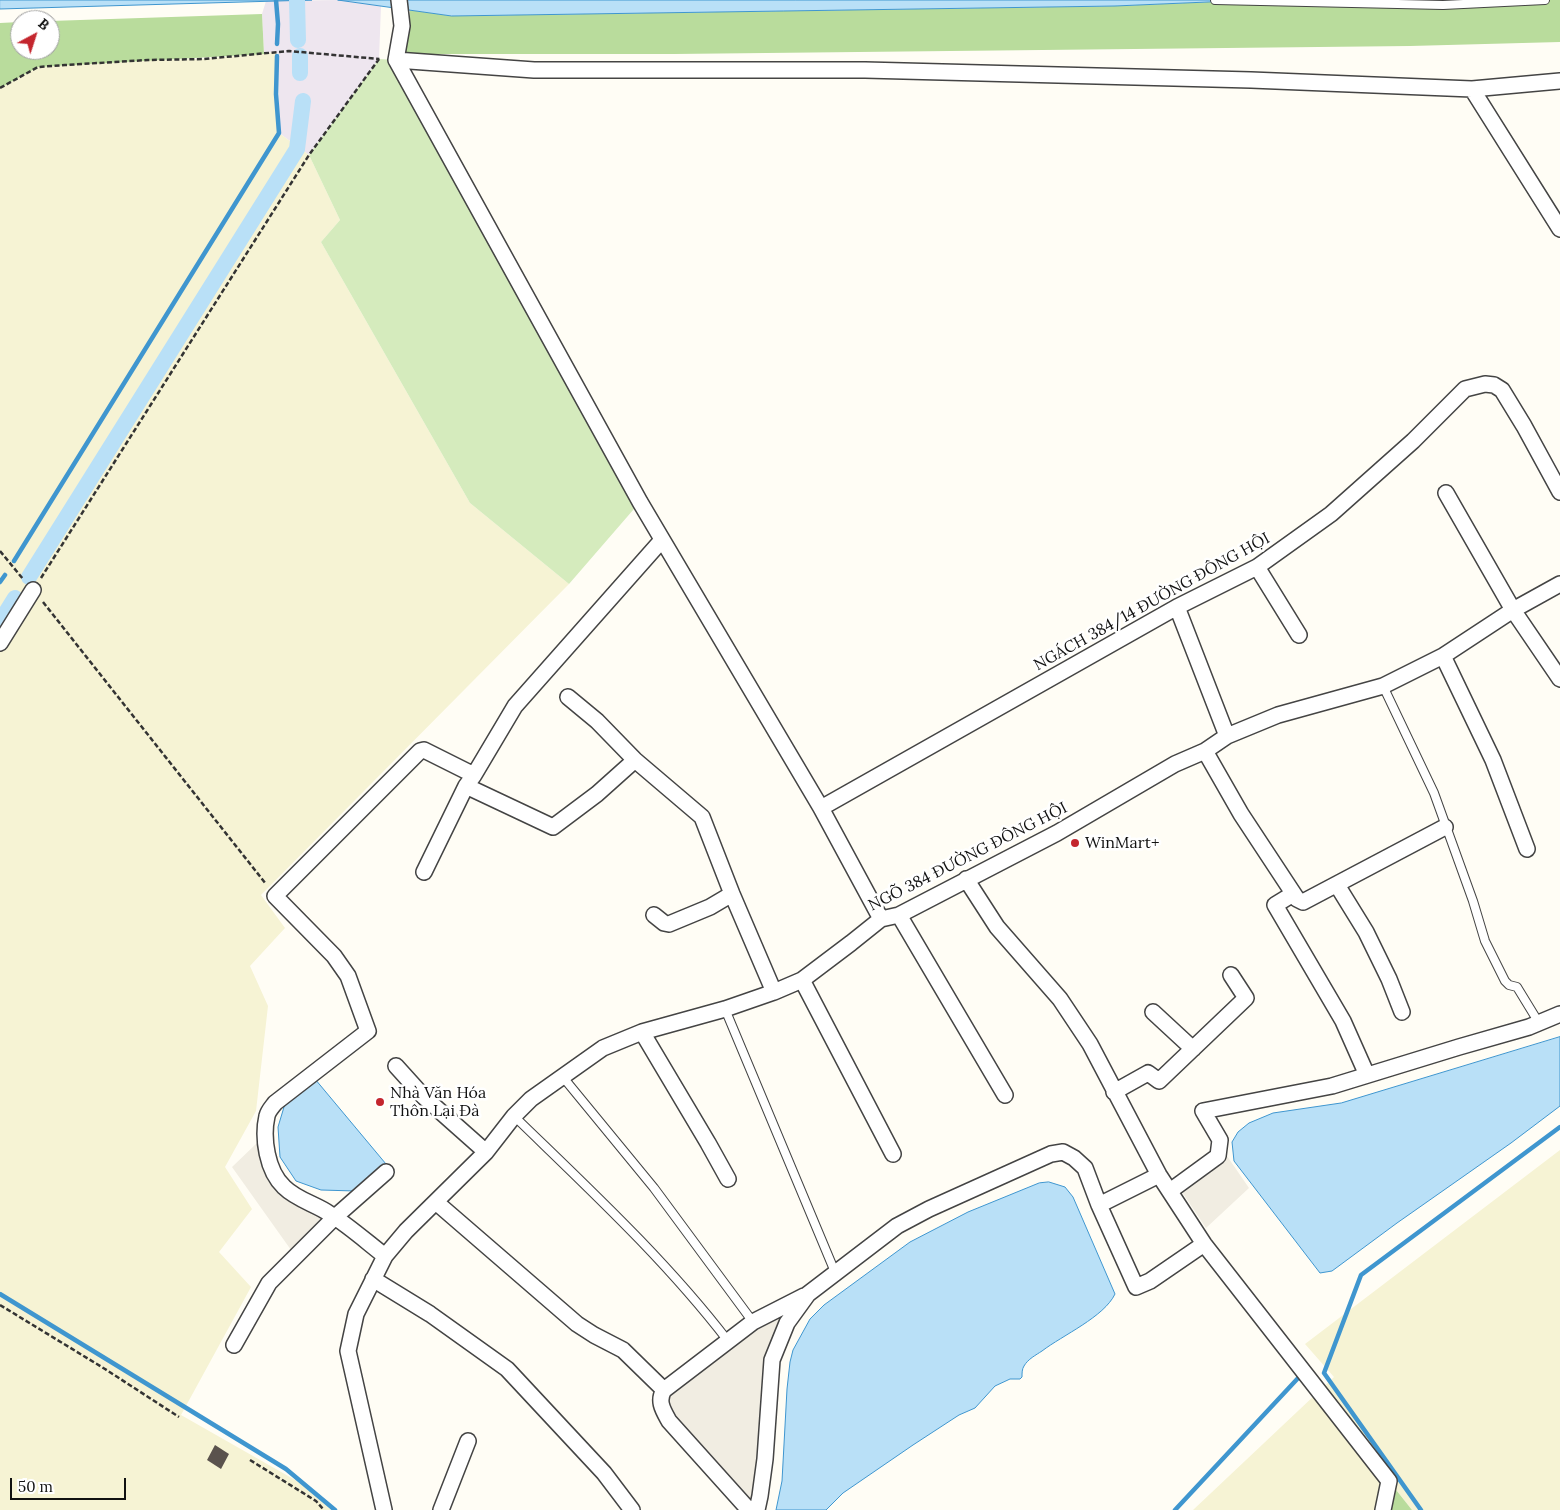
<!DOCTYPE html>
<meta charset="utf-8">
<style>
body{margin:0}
#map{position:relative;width:1560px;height:1510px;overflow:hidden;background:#fffdf5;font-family:Lora,serif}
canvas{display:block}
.north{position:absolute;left:10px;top:10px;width:50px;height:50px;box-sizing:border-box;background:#fff;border:1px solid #a0a0a0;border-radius:50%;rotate:40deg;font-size:14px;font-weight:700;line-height:20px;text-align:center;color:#111}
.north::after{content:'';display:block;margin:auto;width:18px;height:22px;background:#c4262e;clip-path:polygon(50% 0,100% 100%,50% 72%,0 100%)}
.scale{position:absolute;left:10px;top:1478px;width:116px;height:22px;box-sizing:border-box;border:2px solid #111;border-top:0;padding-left:6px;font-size:15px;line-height:18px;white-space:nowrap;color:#111;-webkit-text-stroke:4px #fff;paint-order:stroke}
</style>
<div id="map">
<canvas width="1560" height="1510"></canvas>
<div class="north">B</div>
<div class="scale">50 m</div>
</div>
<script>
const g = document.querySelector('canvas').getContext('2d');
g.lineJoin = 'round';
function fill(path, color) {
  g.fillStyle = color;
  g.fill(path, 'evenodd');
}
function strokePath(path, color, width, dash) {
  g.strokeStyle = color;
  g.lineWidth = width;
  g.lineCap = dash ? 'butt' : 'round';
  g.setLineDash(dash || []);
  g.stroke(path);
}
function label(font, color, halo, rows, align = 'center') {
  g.font = font + ' Lora,serif';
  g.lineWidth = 5;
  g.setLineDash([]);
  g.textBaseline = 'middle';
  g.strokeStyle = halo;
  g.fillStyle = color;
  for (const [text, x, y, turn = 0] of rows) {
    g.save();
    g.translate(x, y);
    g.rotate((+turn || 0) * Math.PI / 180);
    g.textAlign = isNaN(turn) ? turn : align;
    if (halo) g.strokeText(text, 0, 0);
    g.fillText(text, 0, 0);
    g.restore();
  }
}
fill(new Path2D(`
 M 338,0 L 381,6 L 379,59 L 309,155 L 279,133 L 278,53 L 264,54 L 262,14 L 266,1 Z`), '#eee6ef');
fill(new Path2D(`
 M 276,52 L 279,133 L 309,155 L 340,220 L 321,242 L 470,503 L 569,584 L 261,895 L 285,928 L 250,966 L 268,1006 L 256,1111 L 225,1167 L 252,1209 L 219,1252 L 251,1287 L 181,1415 L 311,1489 L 332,1510 L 0,1510 L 0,88 L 38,67 L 148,60 L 204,59 Z
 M 1560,1150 L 1560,1510 L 1412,1510 L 1390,1482 L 1382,1510 L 1193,1510 L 1334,1377 L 1305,1344 Z`), '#f6f3d4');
fill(new Path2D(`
 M 379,59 L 396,60 L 640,502 L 569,584 L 470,503 L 321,242 L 340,220 L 309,155 Z`), '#d5ebbd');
fill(new Path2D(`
 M 1254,0 L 1560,0 L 1560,42 L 1410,46 L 674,54 L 405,54 L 410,10 L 452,16 L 1115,6 Z
 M 262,14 L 264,54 L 38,67 L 0,88 L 0,23 L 20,22 L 20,50 L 50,50 L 50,21 Z
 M 1389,1481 L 1412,1510 L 1382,1510 Z`), '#b9dc9c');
fill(new Path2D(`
 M 257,1143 L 277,1184 L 325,1219 L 291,1250 L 232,1167 Z
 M 1225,1153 L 1249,1188 L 1206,1228 L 1180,1189 Z
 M 808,1294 L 772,1360 L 757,1510 L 669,1421 L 664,1389 Z`), '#f1ede2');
const water = new Path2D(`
 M 0,0 L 312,0 L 0,9 Z
 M 338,0 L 1254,0 L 1115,6 L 452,16 Z
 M 1560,1037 L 1560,1106 L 1511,1143 L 1397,1223 L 1332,1271 L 1320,1273 L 1234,1161 L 1232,1142 L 1238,1132 L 1249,1123 L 1273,1113 L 1341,1103 Z
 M 315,1079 L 386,1164 L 355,1191 L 321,1190 L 296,1181 L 280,1157 L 278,1127 L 284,1107 Z
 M 1049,1182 L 1065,1187 L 1073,1197 L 1115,1294 C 1104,1317 1063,1335 1042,1351 C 1036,1355 1028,1359 1024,1366 C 1022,1369 1022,1373 1022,1377 L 1020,1379 L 1010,1379 L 995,1386 L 975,1408 L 959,1415 L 913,1445 L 843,1493 L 826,1510 L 776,1510 L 782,1481 L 787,1389 L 790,1362 L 793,1350 L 810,1319 L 824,1305 L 910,1242 L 968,1212 L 1039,1183 Z`);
fill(water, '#b9e0f7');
strokePath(water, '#3f96cf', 1);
strokePath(new Path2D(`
 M 276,0 L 278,24 L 277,44
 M 14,561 L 279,133 L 276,94 L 277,56
 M 0,582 L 5,575
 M 0,1294 L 286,1469 L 335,1510
 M 1175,1510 L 1300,1376
 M 1421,1510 L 1324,1373 L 1361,1275 L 1560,1127`), '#3f96cf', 4.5);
strokePath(new Path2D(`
 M 297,0 L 298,40
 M 300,56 L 300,73
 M 29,577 L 297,149 L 303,101
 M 0,622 L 15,598`), '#b9e0f7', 16);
fill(new Path2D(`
 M 215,1445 L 229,1454 L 221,1469 L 207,1460 Z`), '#5a524d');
const lane = new Path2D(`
 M 1215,0 L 1443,5 L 1545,0
 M 1383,686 L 1434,793 L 1473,901 L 1485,941 L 1505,981 L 1509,985 L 1517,987 L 1539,1023
 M 725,1009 L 835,1272
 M 562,1076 L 654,1188 L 753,1322
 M 514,1116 C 588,1188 665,1259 728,1341`);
const street = new Path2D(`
 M 399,0 L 402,26 L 396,60 L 640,502 L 821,808 L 881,919
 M 396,60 L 534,70 L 865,70 L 1251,80 L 1472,89 L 1560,81
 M 1472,89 L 1560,229
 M 1446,493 L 1513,610 L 1560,679
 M 1257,567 L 1299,635
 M 1177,607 L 1227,736
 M 0,643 L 33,590
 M 1443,656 L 1493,760 L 1527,849
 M 568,697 L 597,721 L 635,760 L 702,817 L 732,894 L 774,992
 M 1205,751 L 1241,814 L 1297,899 L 1303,902 L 1445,827
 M 466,786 L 553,827 L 597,794 L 635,760
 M 821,808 L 1177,607 L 1257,567 L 1331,514 L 1413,441 L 1465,389 L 1485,384 L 1494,385 L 1502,390 L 1524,426 L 1560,492
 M 424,872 L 466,786 L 474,775 L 515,706 L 662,540
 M 966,879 L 997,927 L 1060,999 L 1090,1044 L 1159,1175 L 1204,1244 L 1389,1481 L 1383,1510
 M 1337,885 L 1366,932 L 1389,979 L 1402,1012
 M 1293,894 L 1275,905 L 1343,1021 L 1367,1075
 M 654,915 L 664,923 L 669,924 L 710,907 L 732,894
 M 899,915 L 1005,1095
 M 802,980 L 893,1154
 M 1153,1012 L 1193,1049
 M 642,1032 L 708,1143 L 728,1179
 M 396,1066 L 424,1097 L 486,1152
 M 1114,1092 L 1148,1073 L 1159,1081 L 1246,998 L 1231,975
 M 1170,1191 L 1218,1156 L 1220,1140 L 1203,1111 L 1332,1086 L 1459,1047 L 1529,1027 L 1560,1014
 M 437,1203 L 577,1324 L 594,1335 L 623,1350 L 664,1390
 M 1099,1205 L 1159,1175
 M 385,1256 C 367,1242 349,1226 330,1214 C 316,1204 297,1200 284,1187 C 267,1171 262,1138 267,1116 C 268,1111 272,1107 275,1103 L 368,1031 L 348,976 L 334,956 L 275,896 L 420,751 L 424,750 L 474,775
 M 373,1279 L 430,1314 L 507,1369 L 604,1473 L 632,1510
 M 234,1345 L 269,1283 L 335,1217 L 386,1172
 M 384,1510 L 348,1351 L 356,1314 L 385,1256 L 406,1231 L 486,1152 L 514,1116 L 531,1099 L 603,1048 L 642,1032 L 725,1009 L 774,992 L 802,980 L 851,943 L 881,919 L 899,915 L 1057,833 L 1175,764 L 1205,751 L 1227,736 L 1278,715 L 1383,686 L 1443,656 L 1513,610 L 1560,584
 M 441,1510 L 468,1441
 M 749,1510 L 669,1421 C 663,1410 657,1401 664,1390 L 753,1322 L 804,1296
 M 757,1510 L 760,1496 L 765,1459 L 772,1360 L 787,1323 L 808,1294 L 897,1226 L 929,1209 L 1051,1154 L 1063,1152 L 1074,1158 L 1085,1168 L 1099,1205 L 1136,1287 L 1150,1281 L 1204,1244`);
strokePath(lane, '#444', 10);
strokePath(street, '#444', 18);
strokePath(new Path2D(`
 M 0,88 L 38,67 L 65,65 L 148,60 L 204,59 L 289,51 L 379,59
 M 0,551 L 23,579
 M 41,578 L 309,155 L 379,59 L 381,59
 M 43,602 L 266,884
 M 0,1305 L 105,1369 L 179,1417
 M 250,1460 L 316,1501 L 324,1510`), '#333', 2.5, [5, 2.5]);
strokePath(lane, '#fff', 8);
strokePath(street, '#fff', 15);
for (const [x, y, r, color] of [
 [1075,843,5,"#c4262e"],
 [380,1102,5,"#c4262e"]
]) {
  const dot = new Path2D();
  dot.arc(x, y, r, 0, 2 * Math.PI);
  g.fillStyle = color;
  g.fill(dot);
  strokePath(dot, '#fff', 2);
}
label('16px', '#111', '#fff', [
 ["NGÁCH 384/14 ĐƯỜNG ĐÔNG HỘI",1152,602,-29],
 ["NGÕ 384 ĐƯỜNG ĐÔNG HỘI",968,857,-27]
]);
label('16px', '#111', '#fff', [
 ["WinMart+",1085,843],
 ["Nhà Văn Hóa",390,1093],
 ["Thôn Lại Đà",390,1111]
], 'left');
</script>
